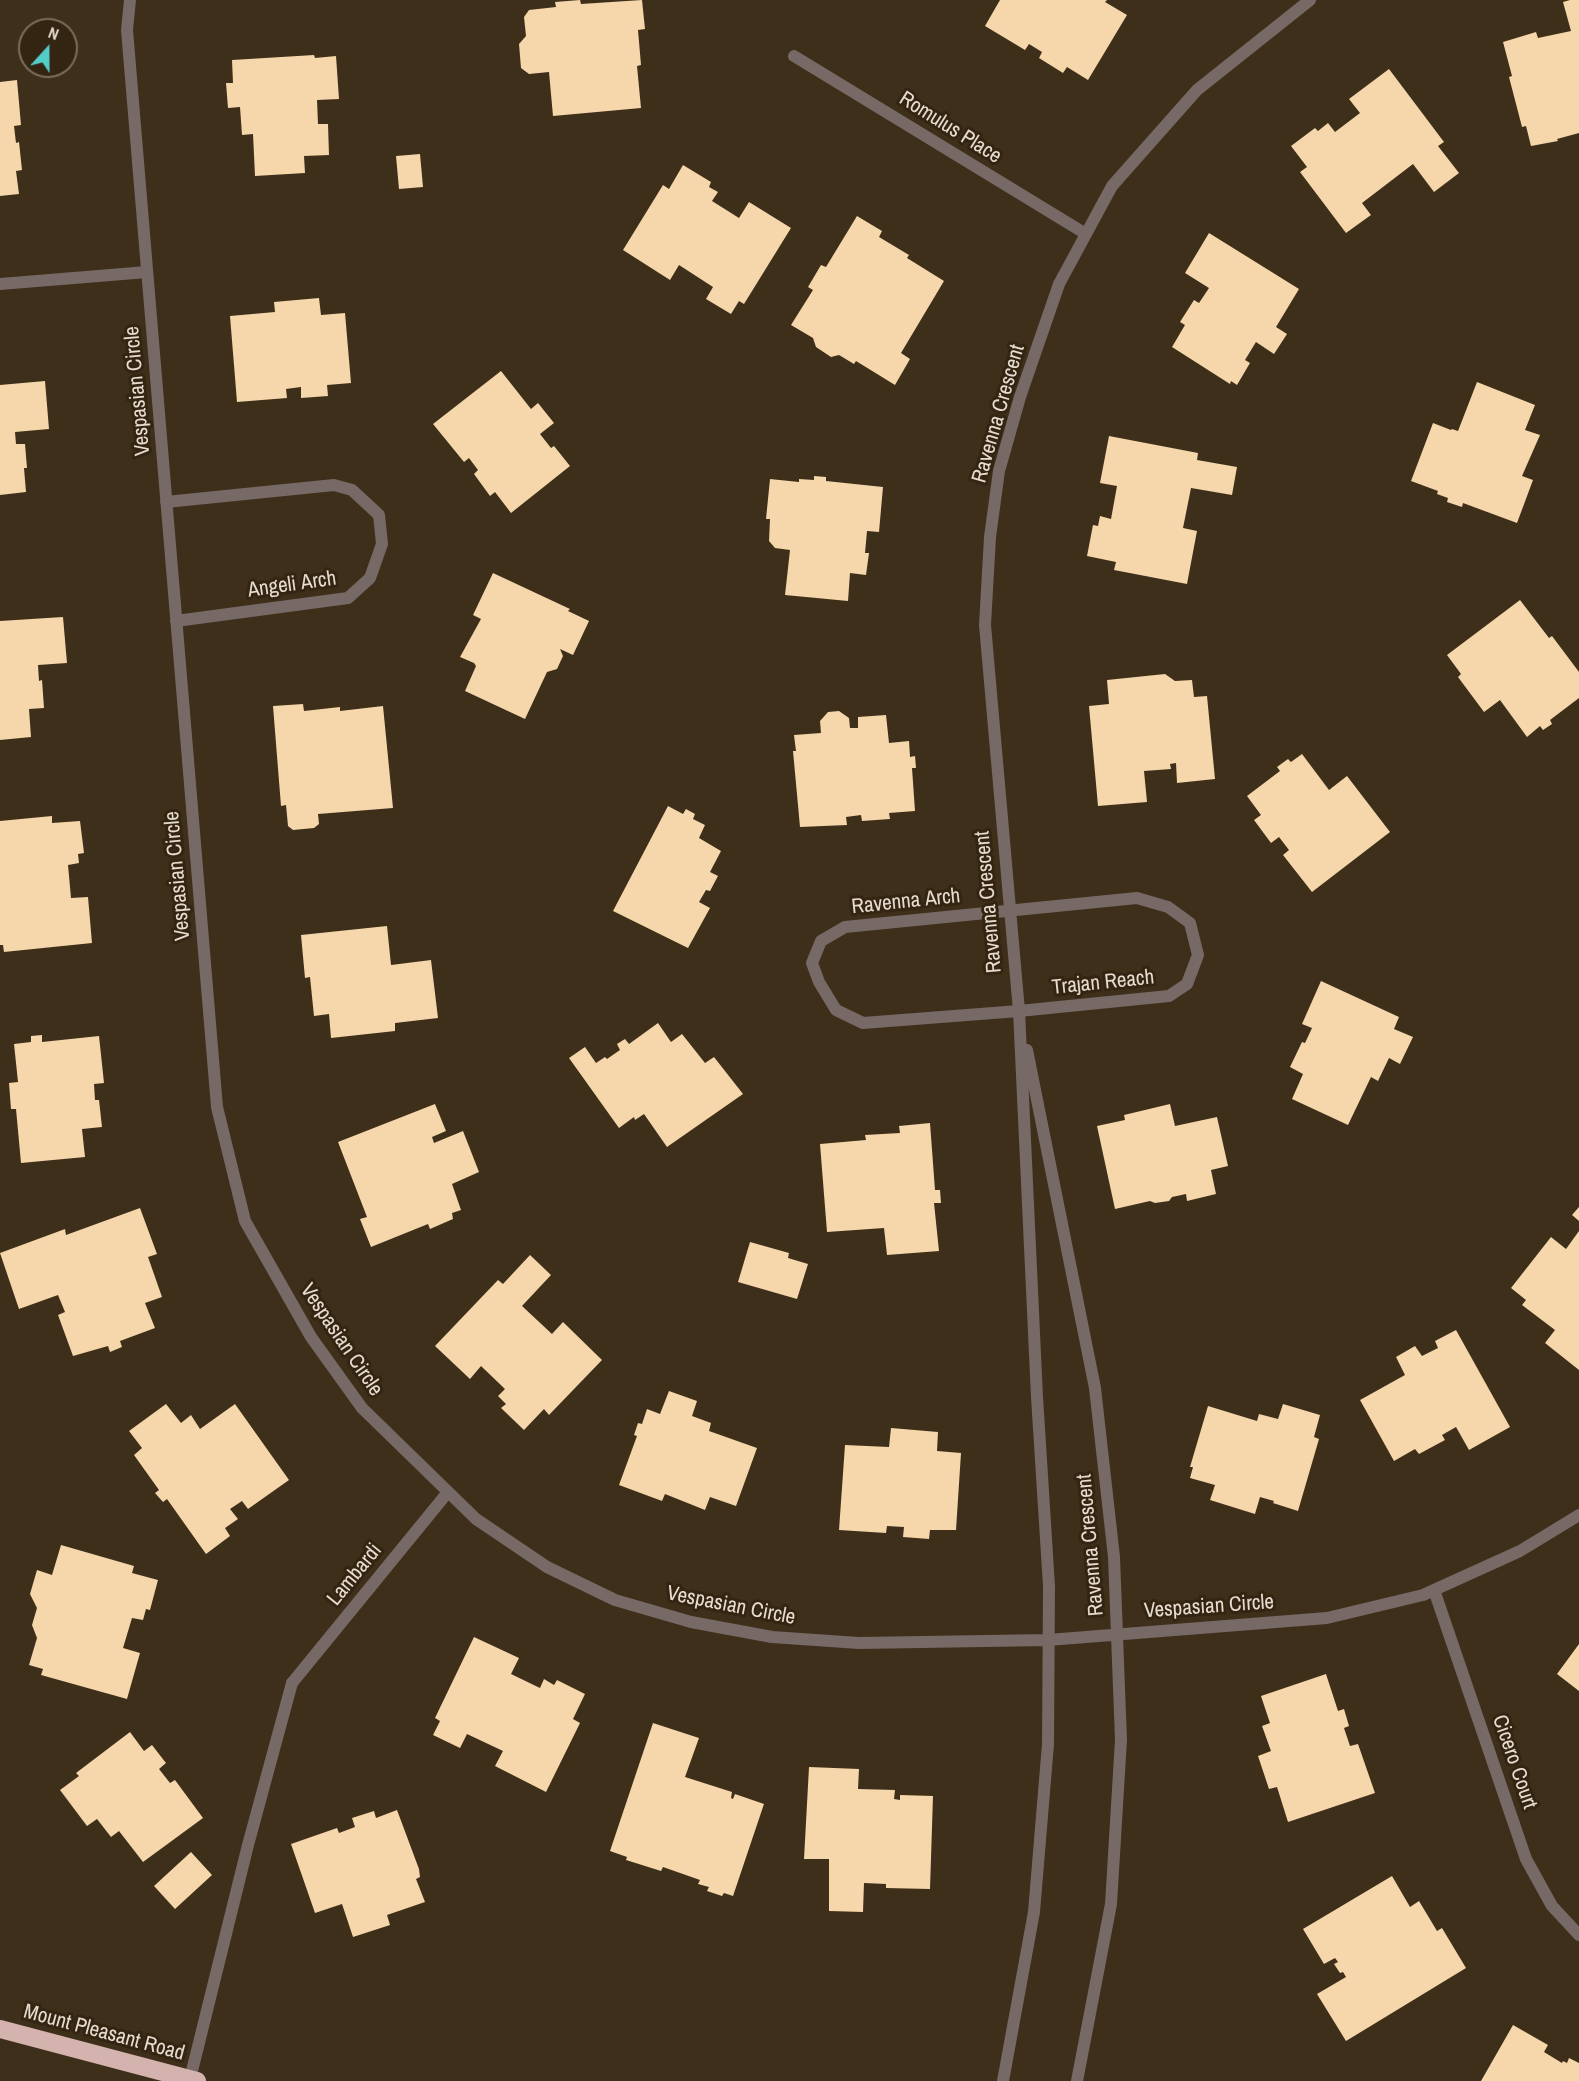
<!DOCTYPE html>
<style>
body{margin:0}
#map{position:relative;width:1579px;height:2081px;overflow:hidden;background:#3e2f1a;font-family:"Archivo Narrow",sans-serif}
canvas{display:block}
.north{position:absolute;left:18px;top:18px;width:60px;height:60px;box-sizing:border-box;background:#332511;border:2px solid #7b6e5d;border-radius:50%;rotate:21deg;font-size:16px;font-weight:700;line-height:24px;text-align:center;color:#e6dcd0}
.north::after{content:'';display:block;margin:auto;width:21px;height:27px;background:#54cdc7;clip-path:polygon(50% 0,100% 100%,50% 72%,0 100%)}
</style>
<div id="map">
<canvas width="1579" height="2081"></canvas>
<div class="north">N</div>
</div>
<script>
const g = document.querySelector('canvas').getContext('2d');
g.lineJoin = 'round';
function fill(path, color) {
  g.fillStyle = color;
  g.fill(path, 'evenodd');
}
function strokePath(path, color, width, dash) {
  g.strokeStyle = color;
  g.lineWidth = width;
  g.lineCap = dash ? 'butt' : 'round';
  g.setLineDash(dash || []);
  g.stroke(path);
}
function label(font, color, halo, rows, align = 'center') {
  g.font = font + ' "Archivo Narrow",sans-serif';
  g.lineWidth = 6;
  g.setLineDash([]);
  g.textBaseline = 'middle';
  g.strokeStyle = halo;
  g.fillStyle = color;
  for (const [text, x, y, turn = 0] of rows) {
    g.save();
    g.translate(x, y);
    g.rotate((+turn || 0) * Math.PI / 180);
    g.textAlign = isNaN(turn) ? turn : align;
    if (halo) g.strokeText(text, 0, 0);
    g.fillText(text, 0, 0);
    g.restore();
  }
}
fill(new Path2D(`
 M 580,0 L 581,4 L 642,0 L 645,29 L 638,30 L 641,65 L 637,66 L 641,108 L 553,116 L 549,72 L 529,74 L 521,68 L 519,44 L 526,36 L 524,17 L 529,10 L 556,7 L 555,2 Z
 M 1000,0 L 1107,0 L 1105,2 L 1127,15 L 1088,80 L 1067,67 L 1063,73 L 1039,58 L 1042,52 L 1029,44 L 1025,50 L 985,26 Z
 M 1570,0 L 1579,0 L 1579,133 L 1557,139 L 1558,141 L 1531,146 L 1526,126 L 1522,127 L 1509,77 L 1512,76 L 1503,42 L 1536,32 L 1538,38 L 1571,31 L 1563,2 Z
 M 314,55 L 315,58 L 336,56 L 339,99 L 317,100 L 318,124 L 328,124 L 329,155 L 304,156 L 305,173 L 255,176 L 253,134 L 242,135 L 240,107 L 228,108 L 226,83 L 233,83 L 232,60 Z
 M 1389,69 L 1444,142 L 1438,146 L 1459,173 L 1434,192 L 1413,164 L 1362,203 L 1371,215 L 1346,233 L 1300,172 L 1307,167 L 1291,146 L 1315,128 L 1318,131 L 1328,123 L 1335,132 L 1360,113 L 1349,99 Z
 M 17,80 L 21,125 L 14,126 L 16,143 L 19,142 L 22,170 L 16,171 L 19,194 L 0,196 L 0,82 Z
 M 420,154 L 423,187 L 399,189 L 396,156 Z
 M 683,165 L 711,182 L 709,187 L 718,192 L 712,201 L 739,218 L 749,202 L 791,228 L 744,304 L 739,301 L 731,314 L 706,299 L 713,287 L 679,265 L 670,280 L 623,250 L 663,185 L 669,189 Z
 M 857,216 L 882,231 L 879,237 L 909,255 L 907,258 L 944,281 L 901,353 L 910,359 L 895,385 L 856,361 L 854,364 L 839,355 L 831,357 L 816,347 L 813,338 L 791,325 L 813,290 L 808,287 L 821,265 L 826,267 Z
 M 1209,233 L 1299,289 L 1276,327 L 1287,334 L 1274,354 L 1256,342 L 1245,360 L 1250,363 L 1237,385 L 1231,381 L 1230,384 L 1172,347 L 1185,325 L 1180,322 L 1194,300 L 1199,303 L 1209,288 L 1185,273 Z
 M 319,298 L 321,315 L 345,313 L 351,383 L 327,385 L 328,396 L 301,398 L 301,387 L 286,389 L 287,398 L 237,402 L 230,316 L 275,312 L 274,302 Z
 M 501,371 L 531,409 L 538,403 L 554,423 L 540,434 L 551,448 L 554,446 L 570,466 L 511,513 L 495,492 L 490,496 L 474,474 L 478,470 L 469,458 L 464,462 L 433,424 Z
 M 45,381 L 49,429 L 15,432 L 16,444 L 25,444 L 27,468 L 24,468 L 26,492 L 0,495 L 0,385 Z
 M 1477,382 L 1535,405 L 1525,430 L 1540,435 L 1522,476 L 1533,480 L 1517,523 L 1463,503 L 1462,507 L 1447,502 L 1448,498 L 1437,494 L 1438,491 L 1411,481 L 1433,423 L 1451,430 L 1452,429 L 1458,431 Z
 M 1109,436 L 1198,453 L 1197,460 L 1237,467 L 1232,495 L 1191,488 L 1183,528 L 1197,531 L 1187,584 L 1114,570 L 1116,562 L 1087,556 L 1093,525 L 1098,526 L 1100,516 L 1111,519 L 1117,486 L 1100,483 Z
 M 814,476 L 826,477 L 826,481 L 883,487 L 879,532 L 867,531 L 865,553 L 869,553 L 866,575 L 850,573 L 848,601 L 785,595 L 790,550 L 775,548 L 769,541 L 770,519 L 766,519 L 770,479 L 799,482 L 799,479 L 814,480 Z
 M 493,573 L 570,609 L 568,611 L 589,621 L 573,655 L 560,649 L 563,656 L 557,669 L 547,672 L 525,719 L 465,691 L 476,666 L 474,663 L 460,657 L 481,619 L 473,615 Z
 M 1520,600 L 1549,638 L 1552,636 L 1579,672 L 1579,698 L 1550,720 L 1552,724 L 1543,730 L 1540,726 L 1527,737 L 1500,700 L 1484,712 L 1458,677 L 1461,674 L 1447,655 Z
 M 63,617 L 67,663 L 38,665 L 39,681 L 42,680 L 44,708 L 29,709 L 31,737 L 0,740 L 0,621 Z
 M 1165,674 L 1175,681 L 1192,680 L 1194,697 L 1207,696 L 1215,779 L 1177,783 L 1176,763 L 1170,764 L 1171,769 L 1144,771 L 1147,802 L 1098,806 L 1089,706 L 1109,704 L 1107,680 Z
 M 303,704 L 304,711 L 340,707 L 340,711 L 383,706 L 393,808 L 318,814 L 319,824 L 314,828 L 293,830 L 288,826 L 286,805 L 281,806 L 273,706 Z
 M 839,711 L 849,718 L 850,728 L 858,728 L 858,717 L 886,715 L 889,743 L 909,741 L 910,757 L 915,756 L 916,768 L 912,768 L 915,811 L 889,813 L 890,819 L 862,821 L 861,815 L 846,817 L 847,825 L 800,827 L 793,751 L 796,751 L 794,735 L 821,733 L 820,721 L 828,712 Z
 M 1302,754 L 1329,790 L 1347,776 L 1390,832 L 1312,892 L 1283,855 L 1289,850 L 1279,837 L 1271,843 L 1254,820 L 1261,815 L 1247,796 L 1280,771 L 1277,767 L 1288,759 L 1291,762 Z
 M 668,806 L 683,814 L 686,809 L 695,814 L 693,819 L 705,825 L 699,838 L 721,851 L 710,872 L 718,876 L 710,891 L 706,890 L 699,902 L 710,908 L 688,948 L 613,911 Z
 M 52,816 L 52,823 L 80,821 L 84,853 L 78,854 L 79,863 L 68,865 L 71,898 L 88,897 L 92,943 L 4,952 L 3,945 L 0,945 L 0,821 Z
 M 387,926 L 391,965 L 431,960 L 438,1018 L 395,1023 L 395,1031 L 331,1038 L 329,1014 L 314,1016 L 310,977 L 305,978 L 301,935 Z
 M 1321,981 L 1399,1017 L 1394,1029 L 1413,1037 L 1400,1064 L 1389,1058 L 1378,1081 L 1371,1077 L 1348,1125 L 1292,1099 L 1303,1074 L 1290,1067 L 1302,1042 L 1305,1043 L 1312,1028 L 1302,1024 Z
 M 658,1023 L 671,1042 L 682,1034 L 705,1063 L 714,1057 L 743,1094 L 667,1147 L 644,1114 L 635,1120 L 634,1117 L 619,1128 L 569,1058 L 585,1047 L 596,1063 L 605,1057 L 607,1059 L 620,1050 L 617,1044 L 625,1039 L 629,1044 Z
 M 42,1035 L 42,1042 L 99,1036 L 104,1083 L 94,1084 L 95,1100 L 99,1100 L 102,1127 L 82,1129 L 85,1157 L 21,1163 L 16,1109 L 11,1109 L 9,1083 L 18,1082 L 14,1044 L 31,1042 L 31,1036 Z
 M 435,1104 L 446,1131 L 432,1137 L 434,1143 L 463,1131 L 479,1172 L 452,1184 L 461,1210 L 452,1213 L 453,1219 L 430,1229 L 428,1224 L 371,1247 L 360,1219 L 367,1217 L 338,1142 Z
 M 1170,1104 L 1175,1126 L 1217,1117 L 1228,1166 L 1211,1170 L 1216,1194 L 1187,1201 L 1186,1194 L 1172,1197 L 1169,1201 L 1155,1203 L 1150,1201 L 1115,1209 L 1097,1126 L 1125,1120 L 1124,1115 Z
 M 930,1123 L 935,1190 L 940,1190 L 941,1203 L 934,1203 L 939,1251 L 887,1255 L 884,1228 L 827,1232 L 820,1144 L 866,1140 L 865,1135 L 900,1133 L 899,1126 Z
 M 1579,1207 L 1579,1221 L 1572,1215 Z
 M 140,1208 L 157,1254 L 148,1257 L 162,1297 L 145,1303 L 155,1328 L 120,1341 L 122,1347 L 110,1352 L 108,1346 L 73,1356 L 58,1315 L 65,1312 L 58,1295 L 19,1309 L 0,1253 L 65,1229 L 66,1235 Z
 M 1579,1231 L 1579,1370 L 1545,1343 L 1555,1330 L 1522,1305 L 1526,1300 L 1511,1288 L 1551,1237 L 1566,1249 Z
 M 750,1242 L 789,1253 L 788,1258 L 808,1264 L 797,1299 L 738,1282 Z
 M 530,1255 L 551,1275 L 522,1306 L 552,1334 L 563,1322 L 602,1360 L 549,1415 L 544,1409 L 524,1430 L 501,1408 L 506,1404 L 498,1396 L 505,1389 L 481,1366 L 470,1379 L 435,1346 L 498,1280 L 503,1284 Z
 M 1456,1330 L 1510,1427 L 1469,1450 L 1456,1427 L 1442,1435 L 1445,1440 L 1419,1454 L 1415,1449 L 1394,1461 L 1360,1400 L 1405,1375 L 1396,1357 L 1415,1346 L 1422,1356 L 1438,1348 L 1435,1341 Z
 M 669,1391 L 697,1401 L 692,1416 L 711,1423 L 709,1431 L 757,1448 L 736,1506 L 710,1497 L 705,1510 L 665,1494 L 662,1501 L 619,1485 L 637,1436 L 634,1435 L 638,1423 L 642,1424 L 647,1409 L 660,1414 Z
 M 166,1404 L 181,1423 L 191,1415 L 200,1429 L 235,1404 L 289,1480 L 248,1509 L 242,1501 L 230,1509 L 238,1519 L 225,1528 L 230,1536 L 206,1554 L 167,1499 L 163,1502 L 155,1493 L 159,1490 L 134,1455 L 142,1448 L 129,1431 Z
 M 1283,1404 L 1320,1415 L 1314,1437 L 1319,1439 L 1298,1511 L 1273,1503 L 1274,1501 L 1260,1497 L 1255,1514 L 1210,1500 L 1215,1485 L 1190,1478 L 1193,1467 L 1190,1467 L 1208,1406 L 1257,1421 L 1259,1414 L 1278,1419 Z
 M 891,1428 L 938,1432 L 937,1451 L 961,1453 L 956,1530 L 930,1530 L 929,1539 L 903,1537 L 904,1527 L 887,1526 L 886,1533 L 839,1530 L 845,1445 L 889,1447 Z
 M 61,1545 L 134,1566 L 132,1573 L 158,1580 L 150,1610 L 146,1609 L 143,1620 L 132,1618 L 123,1648 L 140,1653 L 127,1699 L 41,1675 L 43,1669 L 29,1665 L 37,1638 L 32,1625 L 37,1608 L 30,1594 L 37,1570 L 52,1575 Z
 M 474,1637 L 519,1658 L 511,1674 L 540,1688 L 544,1679 L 554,1685 L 557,1680 L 585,1694 L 573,1719 L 580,1723 L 546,1792 L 495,1766 L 503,1751 L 467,1734 L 460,1748 L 433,1735 L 440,1721 L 435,1718 Z
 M 1579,1644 L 1579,1691 L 1557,1674 Z
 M 1326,1674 L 1338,1711 L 1344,1709 L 1349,1726 L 1344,1728 L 1350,1746 L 1358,1744 L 1375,1793 L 1288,1822 L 1277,1787 L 1269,1789 L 1258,1756 L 1271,1751 L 1262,1726 L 1270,1723 L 1261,1696 Z
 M 653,1723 L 699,1738 L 685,1777 L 732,1792 L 731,1798 L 733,1799 L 735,1794 L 764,1804 L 733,1896 L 724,1893 L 722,1896 L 707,1891 L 709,1887 L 698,1884 L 700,1880 L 663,1867 L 661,1871 L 626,1860 L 627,1857 L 610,1851 Z
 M 130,1732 L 144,1751 L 152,1745 L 166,1763 L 159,1769 L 170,1783 L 175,1780 L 203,1818 L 143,1862 L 119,1831 L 111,1837 L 97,1819 L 87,1826 L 60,1790 L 79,1776 L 76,1773 Z
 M 809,1767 L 859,1769 L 858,1789 L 895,1790 L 894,1799 L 900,1800 L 900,1795 L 933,1796 L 930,1889 L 886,1888 L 886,1884 L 864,1883 L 863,1912 L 829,1911 L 829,1859 L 804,1859 Z
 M 397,1810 L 419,1869 L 420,1877 L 416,1879 L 425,1902 L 387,1915 L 390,1925 L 353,1937 L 342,1904 L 315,1913 L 291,1844 L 337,1828 L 339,1833 L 355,1827 L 352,1818 L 374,1811 L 376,1818 Z
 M 191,1852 L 212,1875 L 175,1909 L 154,1886 Z
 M 1392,1876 L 1410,1907 L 1419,1901 L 1437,1931 L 1442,1928 L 1466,1968 L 1346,2041 L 1317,1994 L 1346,1977 L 1343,1972 L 1340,1973 L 1334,1964 L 1338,1962 L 1335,1958 L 1324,1964 L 1303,1929 Z
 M 1513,2025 L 1548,2045 L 1544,2052 L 1562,2063 L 1563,2061 L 1567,2063 L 1569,2058 L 1579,2063 L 1579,2081 L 1481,2081 Z`), '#f6d6ab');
strokePath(new Path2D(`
 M 190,2079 L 248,1845 L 292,1683`), '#766966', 12);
strokePath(new Path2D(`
 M 130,0 L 127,30 L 217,1107 L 245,1221 L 311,1337 L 362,1408 L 476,1519 L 547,1567 L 615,1600 L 691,1622 L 772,1637 L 859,1643 L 1048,1640 L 1327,1618 L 1423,1595 L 1520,1551 L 1579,1515
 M 794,56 L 1086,234
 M 0,284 L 147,272
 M 166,502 L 334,485 L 352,490 L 379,515 L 382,544 L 370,578 L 348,598 L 176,621
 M 1137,898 L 1168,907 L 1190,923 L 1198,955 L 1187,984 L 1169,996 L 1019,1011 L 863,1023 L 836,1010 L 819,982 L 812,963 L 821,941 L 845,927 Z
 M 1027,1050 L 1095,1388 L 1114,1557 L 1121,1740 L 1111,1904 L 1077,2081
 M 1434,1590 L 1526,1859 L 1552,1906 L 1579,1935
 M 292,1683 L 448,1492
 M 1003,2081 L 1034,1912 L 1048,1744 L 1049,1586 L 1037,1397 L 1019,1011 L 985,625 L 990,537 L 999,471 L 1020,397 L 1059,284 L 1112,186 L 1197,90 L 1310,0`), '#766966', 12);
strokePath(new Path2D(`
 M 0,2029 L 197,2081`), '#d4b3ae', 18);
label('21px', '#e6dcd0', '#332511', [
 ["Romulus Place",950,128,32],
 ["Vespasian Circle",138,391,-95],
 ["Ravenna Crescent",999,414,-74],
 ["Angeli Arch",292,585,-8],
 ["Vespasian Circle",178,876,-95],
 ["Ravenna Arch",906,902,-6],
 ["Ravenna Crescent",989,902,-95],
 ["Trajan Reach",1103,983,-6],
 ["Vespasian Circle",341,1340,56],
 ["Ravenna Crescent",1091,1545,-95],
 ["Lambardi",355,1575,-51],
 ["Vespasian Circle",731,1606,11],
 ["Vespasian Circle",1209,1607,-4],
 ["Cicero Court",1514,1762,71],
 ["Mount Pleasant Road",104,2033,15]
]);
</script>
